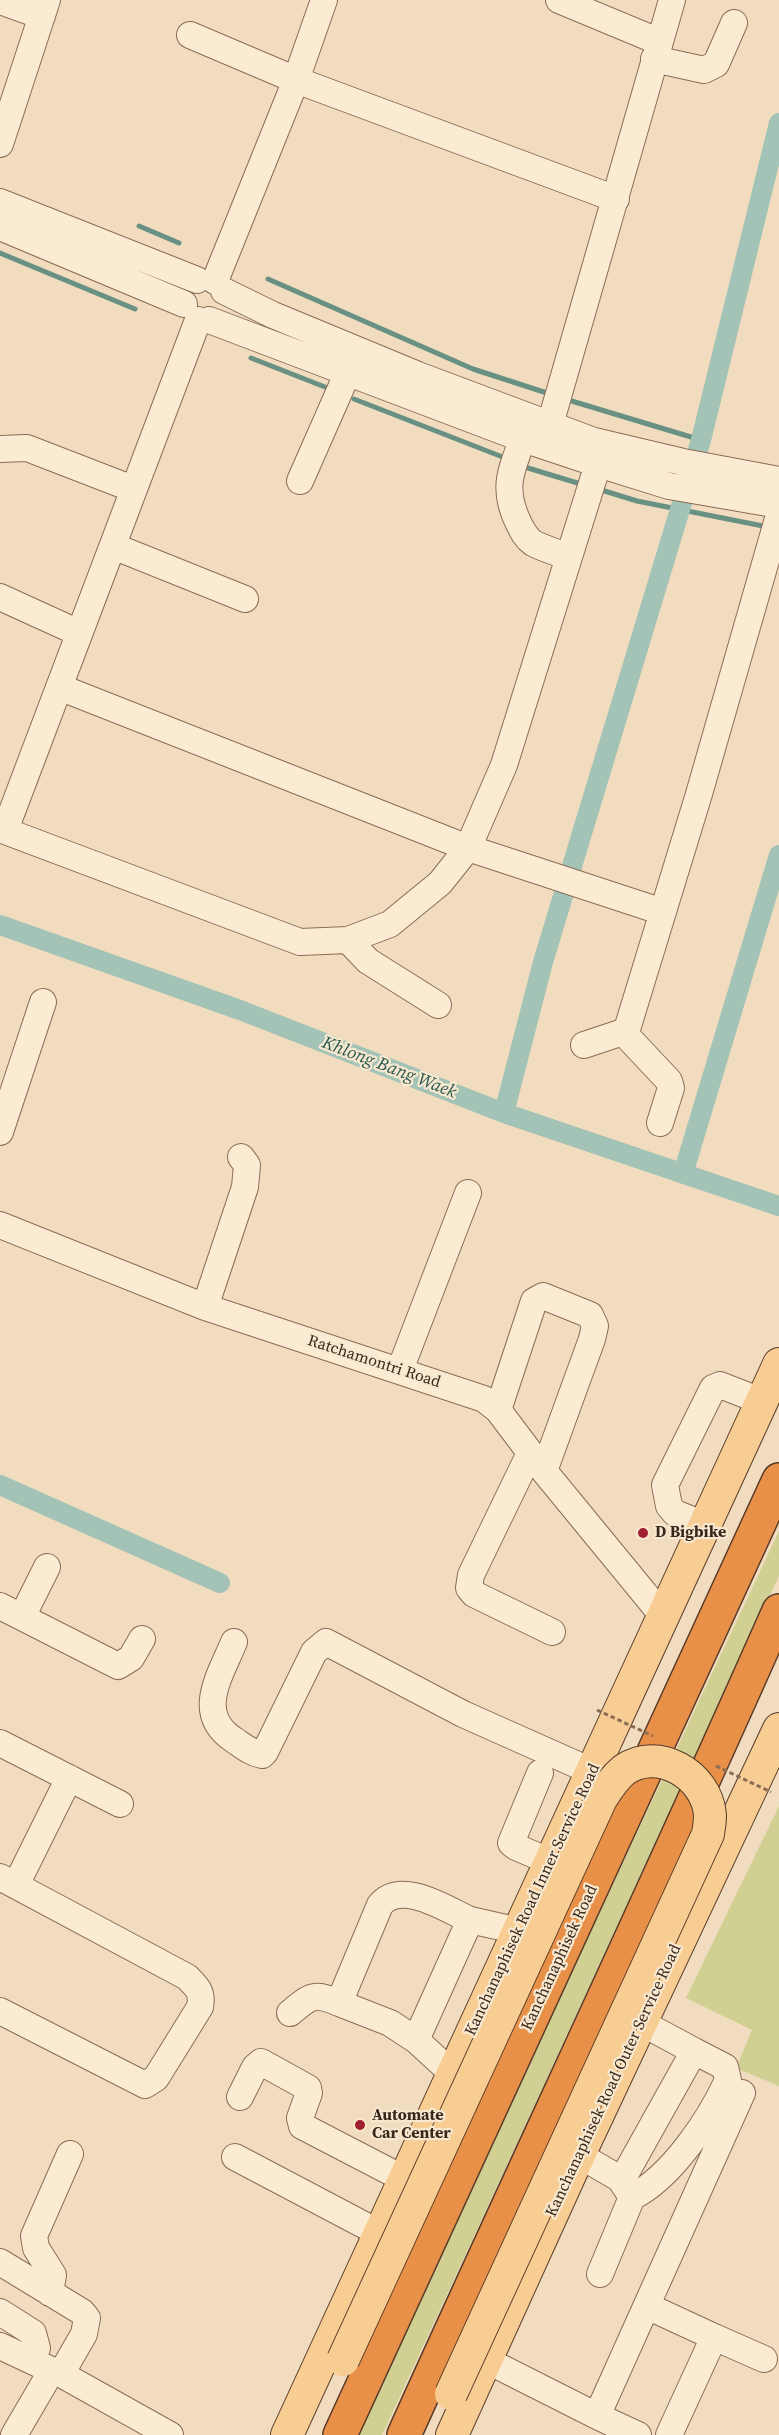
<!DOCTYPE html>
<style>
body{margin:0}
canvas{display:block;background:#f1dcbf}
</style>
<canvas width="779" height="2435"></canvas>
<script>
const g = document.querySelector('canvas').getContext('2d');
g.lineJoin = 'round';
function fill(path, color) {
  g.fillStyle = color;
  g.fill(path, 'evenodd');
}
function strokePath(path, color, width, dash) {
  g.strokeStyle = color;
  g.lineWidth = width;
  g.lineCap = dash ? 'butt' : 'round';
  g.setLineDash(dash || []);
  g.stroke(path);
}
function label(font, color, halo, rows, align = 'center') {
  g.font = font + ' "Source Serif 4",serif';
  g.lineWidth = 4.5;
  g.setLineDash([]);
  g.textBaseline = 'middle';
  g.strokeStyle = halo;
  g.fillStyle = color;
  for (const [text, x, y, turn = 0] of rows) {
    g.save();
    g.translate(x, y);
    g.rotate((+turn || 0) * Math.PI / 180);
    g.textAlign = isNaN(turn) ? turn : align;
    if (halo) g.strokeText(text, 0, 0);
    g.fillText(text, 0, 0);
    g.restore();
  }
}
fill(new Path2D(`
 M 779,1531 L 779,1576 L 382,2435 L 354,2435 Z
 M 779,1806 L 779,2086 L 736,2068 L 752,2030 L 686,1998 Z`), '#d0d092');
strokePath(new Path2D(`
 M 139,226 L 179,243
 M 0,253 L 135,309
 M 268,279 L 473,369 L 550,394
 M 251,358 L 325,387
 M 354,399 L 500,456
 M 565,399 L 701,440
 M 528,468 L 584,485
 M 598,489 L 637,501 L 768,527`), '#699183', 5);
strokePath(new Path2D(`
 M 0,925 L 240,1010 L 504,1113 L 779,1206
 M 504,1113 L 543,962 L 701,440 L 779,123
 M 683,1174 L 779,855
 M 0,1485 L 220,1583`), '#a2c3b5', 20);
const minor = new Path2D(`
 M 559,0 L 660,42
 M 0,1 L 42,16
 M 190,35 L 296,80 L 616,199
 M 654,59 L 704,70 L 716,64 L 734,23
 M 0,144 L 47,0
 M 0,202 L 197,280
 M 0,227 L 184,304
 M 215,281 L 296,80 L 324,0
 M 224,291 L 273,315 L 418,375 L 594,441 L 683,462 L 779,480
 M 209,320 L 523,439 L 598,464 L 669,486 L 779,505
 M 523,439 C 510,472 502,490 519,524 C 523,532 526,538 533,543 C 544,549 557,552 568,557
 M 545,442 L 672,0
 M 0,449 L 27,448 L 133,489
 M 300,481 L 348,372
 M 113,546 L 245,599
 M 0,597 L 79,633
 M 59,687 L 468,848 L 663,912
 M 0,829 L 300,942 L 348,940 L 390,924 L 440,883 L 468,848 L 504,765 L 598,464
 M 5,830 L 198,320
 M 348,940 L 368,961 L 438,1005
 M 623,1032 L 669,1081 L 671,1088 L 660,1123
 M 584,1045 L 623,1032 L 628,1026 L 699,794 L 779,515
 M 0,1132 L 43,1002
 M 0,1225 L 205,1307 L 484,1399 L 498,1410 L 544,1471 L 663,1616
 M 205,1307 L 245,1187 L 247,1165 L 241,1157
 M 400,1370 L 468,1193
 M 498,1410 L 534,1301 L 543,1296 L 590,1315 L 595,1326 L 592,1339 L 544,1471
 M 530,1453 L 471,1575 L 469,1588 L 474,1594 L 552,1632
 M 705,1525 L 675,1513 L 669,1506 L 665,1485 L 713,1388 L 720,1385 L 761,1401
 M 0,1606 L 118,1666 L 131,1658 L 142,1639
 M 22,1617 L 47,1567
 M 234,1642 C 220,1676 194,1714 234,1740 C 243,1746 251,1753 262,1755 L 265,1752 L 314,1652 L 326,1642 L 463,1714 L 591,1771
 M 0,1743 L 120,1804
 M 540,1773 L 511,1843 L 516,1847 L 551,1862
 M 0,1877 L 187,1977 C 197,1987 203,1992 200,2007 L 156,2078 L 145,2085 L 0,2011
 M 16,1885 L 69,1778
 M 290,2013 C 310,1996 314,1992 339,2003
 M 416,2040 L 390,2023 L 339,2003 L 380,1905 C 401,1879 446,1909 470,1920
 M 453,2074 L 416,2040 L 470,1920 L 519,1931
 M 240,2097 L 255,2067 L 261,2062 L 308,2088 L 309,2093 L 300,2118 L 302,2126 L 406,2180
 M 579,2155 L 622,2180 L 694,2051 L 642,2023
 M 235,2157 L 381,2234
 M 632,2197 C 672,2177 710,2119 728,2080 L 725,2067 L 694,2051
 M 0,2262 L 82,2312 L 87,2318 L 84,2334 L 61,2374 L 170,2435
 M 600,2274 L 632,2197 L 622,2182
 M 50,2293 L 53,2275 L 36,2248 L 34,2236 L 70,2154
 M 647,2306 L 714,2337
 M 0,2312 L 33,2333 L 37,2348 L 32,2360
 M 0,2346 L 47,2368
 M 486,2360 L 597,2416 L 742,2093
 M 597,2416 L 638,2435
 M 14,2435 L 52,2370
 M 669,2435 L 714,2337 L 764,2359`);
const major = new Path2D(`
 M 287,2435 L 779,1364
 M 452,2435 L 579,2155 L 779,1729`);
const highway = new Path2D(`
 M 340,2435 L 779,1480
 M 404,2435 C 528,2160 657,1887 779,1611`);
strokePath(minor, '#8b6c56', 28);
strokePath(major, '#583b2a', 34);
strokePath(highway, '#583b2a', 36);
strokePath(minor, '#fbebd2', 26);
strokePath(major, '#f8cd93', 32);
strokePath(highway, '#e89048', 33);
const majorBridge = new Path2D(`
 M 343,2360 L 601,1799 C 608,1788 614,1778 624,1770 C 658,1746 707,1775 710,1815 C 710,1821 709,1828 708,1834 L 451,2394`);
strokePath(majorBridge, '#583b2a', 34, []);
strokePath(new Path2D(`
 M 597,1710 L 653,1736
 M 716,1766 L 771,1792`), '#8b6c56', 3, [4.5, 3]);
strokePath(majorBridge, '#f8cd93', 32);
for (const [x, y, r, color] of [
 [643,1533,6,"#9f2130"],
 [360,2125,6,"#9f2130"]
]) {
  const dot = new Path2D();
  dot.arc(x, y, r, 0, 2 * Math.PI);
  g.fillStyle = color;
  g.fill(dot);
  strokePath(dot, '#f8e8cf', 2);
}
label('16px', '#39271b', '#f8e8cf', [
 ["Ratchamontri Road",374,1362,18],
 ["Kanchanaphisek Road Inner Service Road",533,1900,-65],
 ["Kanchanaphisek Road",560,1958,-65],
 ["Kanchanaphisek Road Outer Service Road",614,2081,-65]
]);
label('bold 16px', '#39271b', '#f8e8cf', [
 ["D Bigbike",655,1533],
 ["Automate",372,2116],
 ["Car Center",372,2134]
], 'left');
label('italic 18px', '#295a52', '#f8e8cf', [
 ["Khlong Bang Waek",389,1068,21]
]);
</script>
